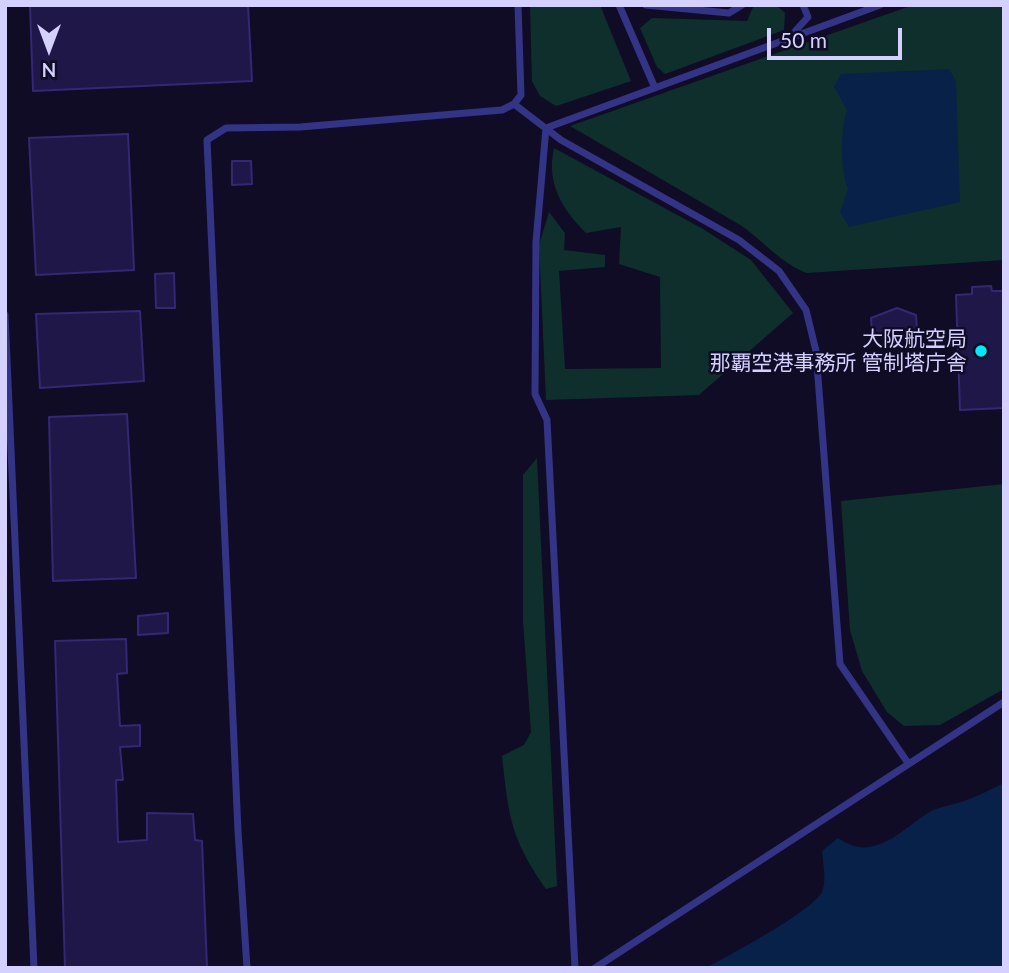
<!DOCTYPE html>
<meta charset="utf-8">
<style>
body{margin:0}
#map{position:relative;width:1009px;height:973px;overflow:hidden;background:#100c25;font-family:Lato,sans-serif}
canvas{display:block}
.frame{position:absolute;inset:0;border:7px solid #d4d0ff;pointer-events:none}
.north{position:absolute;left:14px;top:14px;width:70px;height:70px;-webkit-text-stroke:5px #100c25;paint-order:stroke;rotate:180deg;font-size:19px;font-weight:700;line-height:28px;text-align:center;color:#d4d0ff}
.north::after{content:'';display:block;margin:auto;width:24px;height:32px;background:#d4d0ff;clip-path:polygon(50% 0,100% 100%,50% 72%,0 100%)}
.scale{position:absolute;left:767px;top:28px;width:135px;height:32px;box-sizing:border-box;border:4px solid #d4d0ff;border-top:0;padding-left:9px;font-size:21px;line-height:24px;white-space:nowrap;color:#d4d0ff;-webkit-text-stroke:5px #100c25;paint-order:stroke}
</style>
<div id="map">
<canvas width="1009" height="973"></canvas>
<div class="frame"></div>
<div class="north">N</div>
<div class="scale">50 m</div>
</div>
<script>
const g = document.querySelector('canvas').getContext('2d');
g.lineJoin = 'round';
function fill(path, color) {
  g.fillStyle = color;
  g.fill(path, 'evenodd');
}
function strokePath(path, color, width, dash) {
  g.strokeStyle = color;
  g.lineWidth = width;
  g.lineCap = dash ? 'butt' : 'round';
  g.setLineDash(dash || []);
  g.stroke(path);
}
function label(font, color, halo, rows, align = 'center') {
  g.font = font + ' Lato,"Noto Sans JP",sans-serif';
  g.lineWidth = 5;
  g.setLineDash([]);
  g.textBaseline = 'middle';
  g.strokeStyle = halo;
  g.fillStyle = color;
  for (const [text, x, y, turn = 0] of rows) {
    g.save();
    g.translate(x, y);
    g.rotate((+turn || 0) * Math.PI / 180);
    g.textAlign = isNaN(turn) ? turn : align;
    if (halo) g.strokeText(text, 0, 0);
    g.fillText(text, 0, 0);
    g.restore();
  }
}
fill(new Path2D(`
 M 530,5 L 600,5 L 631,81 L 556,106 L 540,96 L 532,81 Z
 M 754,5 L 776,5 L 785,13 L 784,30 L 665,74 L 657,67 L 640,28 L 652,18 L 747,21 Z
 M 913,5 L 1004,5 L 1004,260 L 807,273 C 782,264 764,242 742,226 L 570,126 Z
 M 554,148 L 703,229 L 751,260 L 793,313 L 699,395 L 546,400 L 539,245 L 549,212 L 565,233 L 564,250 L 605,255 L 605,267 L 559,271 L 565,369 L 661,368 L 660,277 L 619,264 L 621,227 L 586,233 C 562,209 546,183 554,148 Z
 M 537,458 L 557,886 L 546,889 C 510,837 509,817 502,756 L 524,745 L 531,732 L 523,621 L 523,475 Z
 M 1004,484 L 1004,689 L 940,725 L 904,726 L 887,712 L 862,671 L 850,630 L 841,501 Z`), '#0f2f2d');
fill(new Path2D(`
 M 949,69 L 956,81 L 960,202 L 849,227 L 840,212 L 848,189 C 840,169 840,130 847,110 L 834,87 L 841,74 Z
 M 1004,783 L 1004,968 L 706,968 C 727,956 820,908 823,889 C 826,878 823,863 822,851 L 838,838 C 848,845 861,850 873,846 C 896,841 913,821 933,810 C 943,806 954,805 964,801 C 978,796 991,789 1004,783 Z`), '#082149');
const building = new Path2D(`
 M 30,5 L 248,5 L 252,81 L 33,91 Z
 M 128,134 L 134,270 L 36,275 L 29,138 Z
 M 232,161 L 251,161 L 252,184 L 232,185 Z
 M 174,273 L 175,308 L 156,308 L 155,274 Z
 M 991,286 L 992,291 L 1004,291 L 1004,408 L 960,410 L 956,295 L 972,294 L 972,287 Z
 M 897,308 L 916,315 L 917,330 L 894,340 L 872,332 L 871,318 Z
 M 140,311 L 144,381 L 40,388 L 36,314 Z
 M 127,414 L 136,578 L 53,581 L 49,417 Z
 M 168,613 L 168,633 L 138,635 L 138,616 Z
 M 126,639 L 127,673 L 117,674 L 120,726 L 140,725 L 140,746 L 120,747 L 123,780 L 116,780 L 118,842 L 147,840 L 147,813 L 193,814 L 195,840 L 202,841 L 207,968 L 65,968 L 55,641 Z`);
fill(building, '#1f1747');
strokePath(building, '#342775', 2);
strokePath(new Path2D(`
 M 619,5 L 655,88
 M 646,5 L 729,13 L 742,5
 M 789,38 L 808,17 L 803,5
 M 514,104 L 561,140 L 739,240 L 779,271 L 806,310 L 816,351 L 840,664 L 908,763
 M 5,315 L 34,968
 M 247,968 L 238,831 L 207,140 L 226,128 L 300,127 L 502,110 L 514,104 L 521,95 L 518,5
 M 575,968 L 547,420 L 535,394 L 536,242 L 546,128 L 880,5
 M 595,968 L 1004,702`), '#343487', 7);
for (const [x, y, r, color] of [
 [981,351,7,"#00e9fb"]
]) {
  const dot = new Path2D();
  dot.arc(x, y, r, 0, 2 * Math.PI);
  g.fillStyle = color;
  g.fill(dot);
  strokePath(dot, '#100c25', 2.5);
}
label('21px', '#d4d0ff', '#100c25', [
 ["大阪航空局",967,339],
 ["那覇空港事務所 管制塔庁舎",967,363]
], 'right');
</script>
